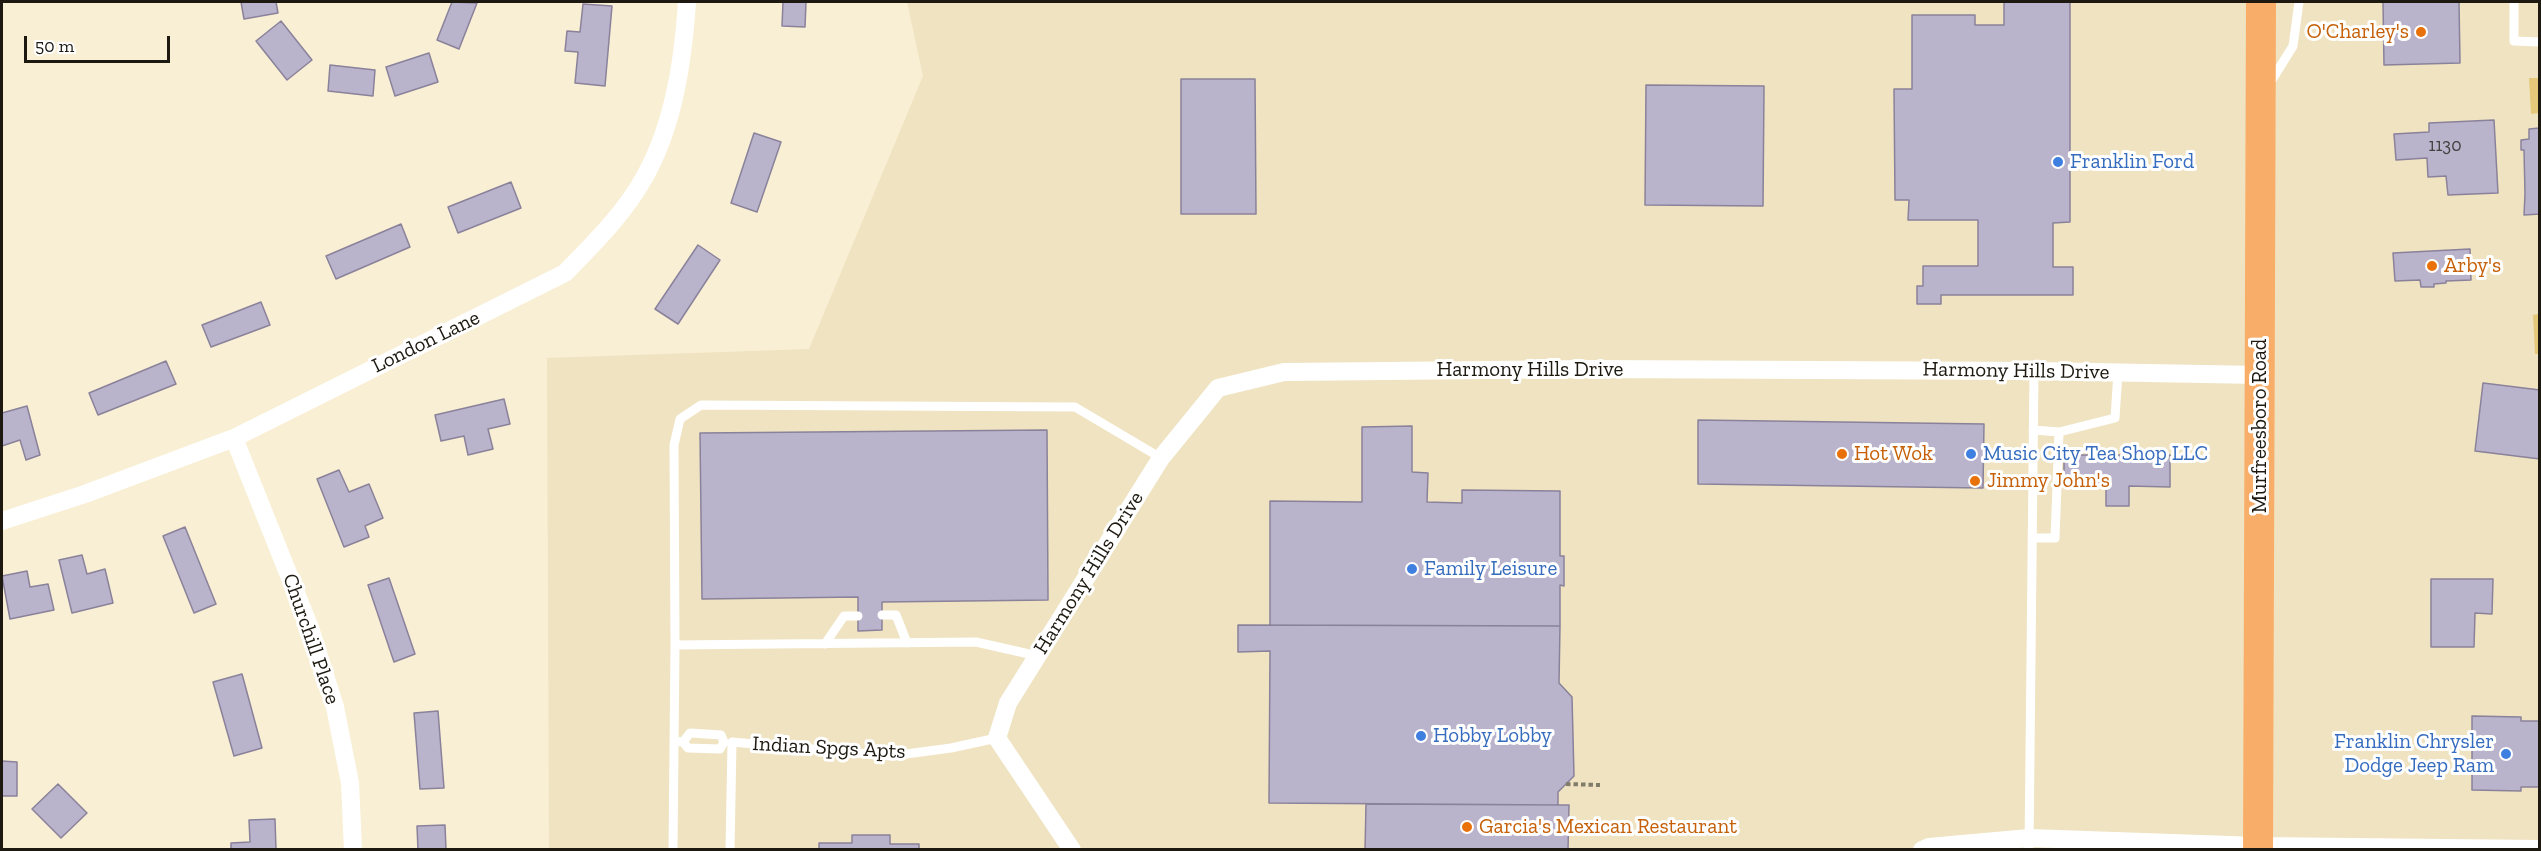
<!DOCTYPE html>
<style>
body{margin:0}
#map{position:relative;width:2541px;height:851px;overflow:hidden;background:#f9efd4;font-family:"Zilla Slab",serif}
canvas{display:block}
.frame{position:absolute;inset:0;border:3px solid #1d1910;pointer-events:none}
.scale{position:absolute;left:24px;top:36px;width:146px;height:27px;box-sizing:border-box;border:3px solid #1d1910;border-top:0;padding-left:8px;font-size:18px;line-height:21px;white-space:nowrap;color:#1d1910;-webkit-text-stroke:4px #fff;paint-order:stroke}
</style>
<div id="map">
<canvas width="2541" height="851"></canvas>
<div class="frame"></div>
<div class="scale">50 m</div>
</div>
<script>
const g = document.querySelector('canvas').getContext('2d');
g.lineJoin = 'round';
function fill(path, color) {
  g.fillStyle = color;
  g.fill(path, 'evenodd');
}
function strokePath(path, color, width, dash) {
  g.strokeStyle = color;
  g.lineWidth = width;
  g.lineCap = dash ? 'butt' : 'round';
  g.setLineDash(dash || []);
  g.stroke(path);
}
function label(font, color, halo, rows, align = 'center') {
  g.font = font + ' "Zilla Slab",serif';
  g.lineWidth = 6;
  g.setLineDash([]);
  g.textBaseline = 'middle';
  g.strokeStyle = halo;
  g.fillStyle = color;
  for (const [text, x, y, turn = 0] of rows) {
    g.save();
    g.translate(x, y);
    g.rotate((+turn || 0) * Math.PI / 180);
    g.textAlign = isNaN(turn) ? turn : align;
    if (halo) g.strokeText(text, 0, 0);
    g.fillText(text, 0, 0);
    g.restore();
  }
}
fill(new Path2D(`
 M 907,2 L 2539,2 L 2539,849 L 549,849 L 547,358 L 809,349 L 923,76 Z`), '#efe3c1');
fill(new Path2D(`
 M 2529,78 L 2539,78 L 2539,113 L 2531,114 Z
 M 2539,314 L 2539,354 L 2535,354 L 2533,315 Z`), '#e5c87a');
const building = new Path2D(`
 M 241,2 L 276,2 L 278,13 L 244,19 Z
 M 452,2 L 477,3 L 459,49 L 437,40 Z
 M 783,2 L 806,2 L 805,27 L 782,26 Z
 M 2004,2 L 2070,2 L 2070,222 L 2053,223 L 2053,267 L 2073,267 L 2073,295 L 1941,295 L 1941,304 L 1917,304 L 1917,286 L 1923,286 L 1923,266 L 1978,266 L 1978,220 L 1908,220 L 1909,200 L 1895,200 L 1894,89 L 1912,89 L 1912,15 L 1975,15 L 1975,25 L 2004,25 Z
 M 2383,2 L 2459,2 L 2460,63 L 2384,65 Z
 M 583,4 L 612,6 L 605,86 L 575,83 L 578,52 L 565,51 L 567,31 L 580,32 Z
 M 281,21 L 312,60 L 287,80 L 256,41 Z
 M 429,53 L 438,82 L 395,96 L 386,67 Z
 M 330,65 L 375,70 L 373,96 L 328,91 Z
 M 1181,79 L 1255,79 L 1256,214 L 1181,214 Z
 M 1646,85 L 1764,86 L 1763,206 L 1645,205 Z
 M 2494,120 L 2498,193 L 2448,195 L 2446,176 L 2428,177 L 2427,158 L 2396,160 L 2394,134 L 2429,132 L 2429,123 Z
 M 2540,128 L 2540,214 L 2524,215 L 2525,194 L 2524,150 L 2521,150 L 2521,140 L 2529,139 L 2529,129 Z
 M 754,133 L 781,142 L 757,212 L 731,203 Z
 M 511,182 L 521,208 L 458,233 L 448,207 Z
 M 401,224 L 410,247 L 336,279 L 326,256 Z
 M 698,245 L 720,260 L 678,324 L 655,309 Z
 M 2470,249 L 2471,280 L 2446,281 L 2446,283 L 2434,284 L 2434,287 L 2421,287 L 2420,280 L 2395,281 L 2393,253 Z
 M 261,302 L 270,325 L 211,347 L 202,325 Z
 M 166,361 L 176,384 L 98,415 L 89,393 Z
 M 2483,383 L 2540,390 L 2540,459 L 2475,451 Z
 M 504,399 L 510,424 L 488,429 L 493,449 L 468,455 L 464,436 L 441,441 L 435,415 Z
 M 27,406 L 40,455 L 26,460 L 20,440 L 2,446 L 2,413 Z
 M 1698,420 L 1984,424 L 1983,488 L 1698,484 Z
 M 1412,426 L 1412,472 L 1428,473 L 1427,502 L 1462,503 L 1462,490 L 1560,491 L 1560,556 L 1564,556 L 1564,586 L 1560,585 L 1560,626 L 1270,625 L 1270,501 L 1362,502 L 1362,427 Z
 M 1047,430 L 1048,600 L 882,602 L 882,630 L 858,631 L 858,597 L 702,599 L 700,433 Z
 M 2064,455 L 2170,455 L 2170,487 L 2129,486 L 2129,506 L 2106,506 L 2106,485 L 2064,485 Z
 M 339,470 L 349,492 L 369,484 L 383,518 L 365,526 L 369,537 L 344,547 L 317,479 Z
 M 185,527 L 216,604 L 194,613 L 163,536 Z
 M 82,555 L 87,574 L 105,569 L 113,603 L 72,613 L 59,560 Z
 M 27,571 L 30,587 L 48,584 L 54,610 L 10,619 L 2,576 Z
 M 389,578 L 415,654 L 394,662 L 368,585 Z
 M 2431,579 L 2493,579 L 2492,614 L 2475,613 L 2474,647 L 2431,647 Z
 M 1238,625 L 1560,626 L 1559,683 L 1572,697 L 1574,776 L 1558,792 L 1558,805 L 1269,803 L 1270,651 L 1238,652 Z
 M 242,674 L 262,748 L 234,756 L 213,682 Z
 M 438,711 L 444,788 L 420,789 L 414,713 Z
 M 2472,716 L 2521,717 L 2521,721 L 2540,721 L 2540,787 L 2521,787 L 2521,791 L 2472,790 Z
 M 2,761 L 17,762 L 17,796 L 2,796 Z
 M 58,784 L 87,813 L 61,838 L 32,809 Z
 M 1366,804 L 1569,805 L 1568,850 L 1365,850 Z
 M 275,819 L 276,850 L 231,850 L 231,843 L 250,842 L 249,820 Z
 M 445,825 L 446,850 L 418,850 L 417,826 Z
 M 852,835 L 890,835 L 890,844 L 919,844 L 919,850 L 819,850 L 819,843 L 852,843 Z`);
fill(building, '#bab3cc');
strokePath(building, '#8a829a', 1.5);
strokePath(new Path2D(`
 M 1566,784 L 1600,785`), '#827c6a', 4, [4.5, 3]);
strokePath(new Path2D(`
 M 2514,2 L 2514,41 L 2540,42
 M 2270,83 L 2293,46 L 2299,2
 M 2033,430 L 2059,432
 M 2032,538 L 2055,538 L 2059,432 L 2115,418 L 2118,372
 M 882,615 L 896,615 L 907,643
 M 825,644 L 844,616 L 858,616
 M 1038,656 L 976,642 L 675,645 L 674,445 L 680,419 L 701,405 L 1075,407 L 1161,458
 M 674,741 L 683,742 L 688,748 L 720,749 L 724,742
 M 683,742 L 690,733 L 721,735 L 724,742
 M 673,850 L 675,645
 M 730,850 L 732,742 L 891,756 L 951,748 L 997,738
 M 2029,850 L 2034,371`), '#fff', 9);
strokePath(new Path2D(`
 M 234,438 L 310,628 L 335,707 L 350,783 L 353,850
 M 2,521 L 85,494 L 234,438 L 565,273 C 593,244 624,214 644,178 C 674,125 683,61 687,2
 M 1072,850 L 997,738 L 1008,703 L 1161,458 L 1218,388 L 1284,372 L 1591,369 L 2034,371 L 2260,375
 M 1922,850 L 1929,847 L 2029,838 L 2258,846 L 2540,849`), '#fff', 18);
strokePath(new Path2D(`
 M 2258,850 L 2261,2`), '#f8ae68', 30);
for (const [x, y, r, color] of [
 [2421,32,6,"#e8710a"],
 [2058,162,6,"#3f7fe0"],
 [2432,266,6,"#e8710a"],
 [1842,454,6,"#e8710a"],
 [1971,454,6,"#3f7fe0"],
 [1975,481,6,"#e8710a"],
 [1412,569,6,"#3f7fe0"],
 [1421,736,6,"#3f7fe0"],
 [2506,754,6,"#3f7fe0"],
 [1467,827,6,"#e8710a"]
]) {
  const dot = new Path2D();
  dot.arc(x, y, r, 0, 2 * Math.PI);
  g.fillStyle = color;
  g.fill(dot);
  strokePath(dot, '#fff', 2);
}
label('18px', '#44403f', null, [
 ["1130",2445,146]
]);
label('21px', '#c56008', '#fff', [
 ["O'Charley's",2409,32,"right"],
 ["Arby's",2444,266],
 ["Hot Wok",1854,454],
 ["Jimmy John's",1987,481],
 ["Garcia's Mexican Restaurant",1479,827]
], 'left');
label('21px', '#366cbe', '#fff', [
 ["Franklin Ford",2070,162],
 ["Music City Tea Shop LLC",1983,454],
 ["Family Leisure",1424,569],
 ["Hobby Lobby",1433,736],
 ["Franklin Chrysler",2494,742,"right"],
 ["Dodge Jeep Ram",2494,766,"right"]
], 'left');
label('21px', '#1d1910', '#fff', [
 ["London Lane",426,342,-26],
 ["Harmony Hills Drive",1530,370],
 ["Harmony Hills Drive",2016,371,1],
 ["Murfreesboro Road",2260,426,-90],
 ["Harmony Hills Drive",1089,573,-58],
 ["Churchill Place",311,639,71],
 ["Indian Spgs Apts",829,748,3]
]);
</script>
